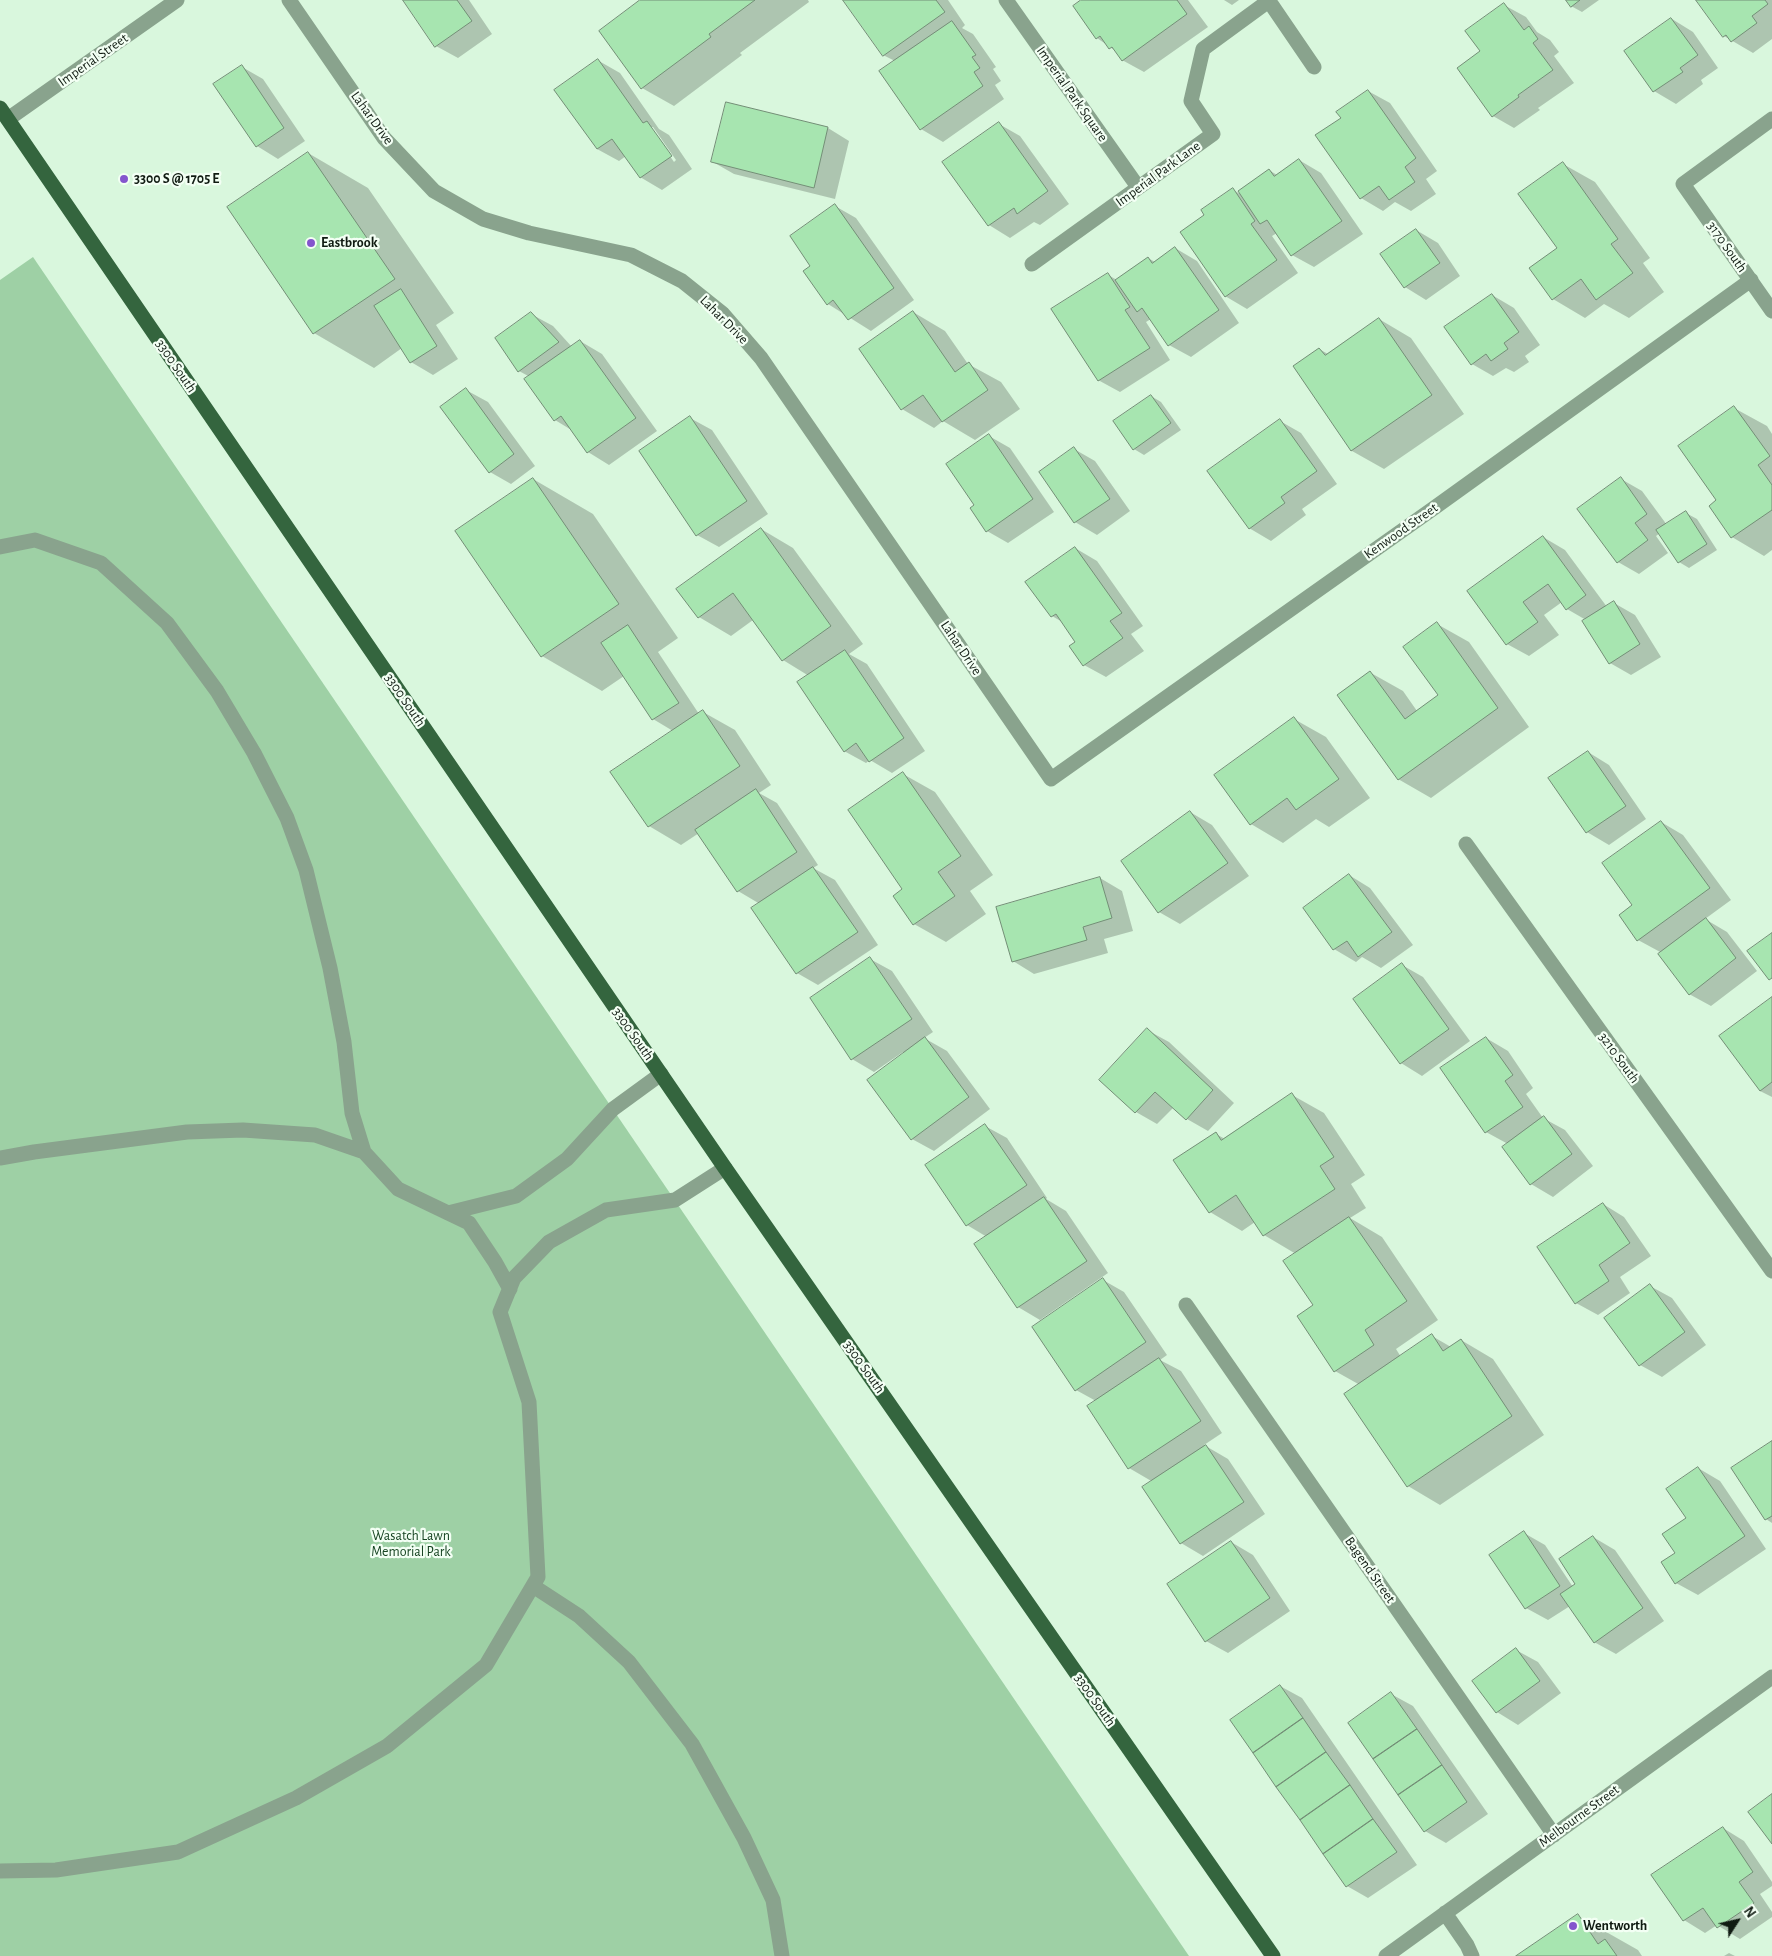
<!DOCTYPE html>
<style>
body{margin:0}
#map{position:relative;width:1772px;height:1956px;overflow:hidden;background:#d9f7dd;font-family:"Alegreya Sans",sans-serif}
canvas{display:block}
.north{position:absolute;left:1712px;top:1896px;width:50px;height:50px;-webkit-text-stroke:4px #f3fff4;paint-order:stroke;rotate:55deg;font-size:14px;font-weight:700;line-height:20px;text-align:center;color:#101b12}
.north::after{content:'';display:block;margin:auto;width:18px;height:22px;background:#101b12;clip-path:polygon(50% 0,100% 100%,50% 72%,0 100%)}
</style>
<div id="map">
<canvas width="1772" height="1956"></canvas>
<div class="north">N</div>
</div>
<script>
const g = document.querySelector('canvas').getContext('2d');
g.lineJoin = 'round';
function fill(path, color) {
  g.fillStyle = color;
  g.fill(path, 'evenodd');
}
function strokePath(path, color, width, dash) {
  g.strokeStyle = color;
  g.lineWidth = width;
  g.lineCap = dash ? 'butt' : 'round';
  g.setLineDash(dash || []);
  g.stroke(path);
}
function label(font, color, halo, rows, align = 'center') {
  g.font = font + ' "Alegreya Sans",sans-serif';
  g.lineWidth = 4.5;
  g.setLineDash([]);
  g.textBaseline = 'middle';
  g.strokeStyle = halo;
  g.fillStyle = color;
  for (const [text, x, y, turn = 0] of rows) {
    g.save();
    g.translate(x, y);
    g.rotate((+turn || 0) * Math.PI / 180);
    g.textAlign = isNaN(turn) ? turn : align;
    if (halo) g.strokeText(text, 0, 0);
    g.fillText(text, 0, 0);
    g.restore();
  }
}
fill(new Path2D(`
 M 33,257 L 1189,1956 L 0,1956 L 0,280 Z`), '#9ed0a5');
fill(new Path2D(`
 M 404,0 L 469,0 L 492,34 L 458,58 L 436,46 Z
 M 643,0 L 808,0 L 809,2 L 740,53 L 742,55 L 674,106 L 642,88 Z
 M 845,0 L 948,0 L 965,25 L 962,28 L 973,34 L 996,67 L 993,69 L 1001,81 L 995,85 L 1004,99 L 943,142 L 921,129 L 895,61 L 883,55 Z
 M 1083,0 L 1188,0 L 1208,27 L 1144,72 L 1122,60 L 1117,52 L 1097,38 Z
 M 1224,0 L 1239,0 L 1232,5 Z
 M 1567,0 L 1599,0 L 1582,12 L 1571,6 Z
 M 1697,0 L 1772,0 L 1772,39 L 1753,53 L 1724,36 Z
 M 1504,5 L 1526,17 L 1537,32 L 1550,40 L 1559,52 L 1554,56 L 1574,83 L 1538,108 L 1540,110 L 1514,128 L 1493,116 L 1481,52 Z
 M 1672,19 L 1693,32 L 1718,68 L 1701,80 L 1703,84 L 1676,104 L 1654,91 L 1626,51 Z
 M 599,61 L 620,73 L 659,129 L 669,135 L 692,169 L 662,190 L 640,177 L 626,156 L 619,161 L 597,149 ZM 650,127 L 653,127 L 676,160 L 674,162 Z
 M 242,67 L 263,79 L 305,141 L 278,159 L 257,146 Z
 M 1368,91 L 1390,103 L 1437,171 L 1426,179 L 1436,194 L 1411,211 L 1395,202 L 1383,211 L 1361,198 L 1342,118 Z
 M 727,103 L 828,128 L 849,141 L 835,199 L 734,174 L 713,162 Z
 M 999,124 L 1020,136 L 1069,204 L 1040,225 L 1034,222 L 1010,238 L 989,225 Z
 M 308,153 L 368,188 L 454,313 L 436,325 L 458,359 L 433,375 L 411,362 L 402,348 L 374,368 L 314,333 Z
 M 1299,160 L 1321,173 L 1363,234 L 1314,267 L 1292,255 L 1277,233 L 1272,236 L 1298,273 L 1247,309 L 1225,296 L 1206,215 L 1233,190 L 1242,195 L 1269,170 L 1277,175 Z
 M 1563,164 L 1595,182 L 1650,258 L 1643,263 L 1664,292 L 1629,318 L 1604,304 L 1585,318 L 1553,299 L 1559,248 Z
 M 835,206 L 856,218 L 914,300 L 871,331 L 828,304 L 812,266 Z
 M 1416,230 L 1438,243 L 1460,276 L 1426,300 L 1405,287 Z
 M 1175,248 L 1197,261 L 1239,323 L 1191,357 L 1169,345 L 1151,319 L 1146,322 L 1170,360 L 1120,392 L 1098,380 L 1108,275 L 1117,280 L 1148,258 L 1155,262 Z
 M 1492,295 L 1514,308 L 1540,345 L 1525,356 L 1529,362 L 1514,372 L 1506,368 L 1493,376 L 1472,364 Z
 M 913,312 L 945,331 L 968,364 L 1001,382 L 1020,409 L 975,440 L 943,421 L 934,428 L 902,409 Z
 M 531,314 L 553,326 L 572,347 L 580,341 L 602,354 L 657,431 L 609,465 L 588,452 L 573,431 L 555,420 L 530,377 L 519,371 Z
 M 1379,319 L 1411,338 L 1464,414 L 1384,469 L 1352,451 L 1294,367 L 1319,349 L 1328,354 Z
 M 466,390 L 488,402 L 535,466 L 511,484 L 490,472 Z
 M 1151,396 L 1161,402 L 1181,430 L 1144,455 L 1134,449 Z
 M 1734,408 L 1767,426 L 1772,434 L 1772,550 L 1764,556 L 1732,537 L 1718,500 Z
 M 690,418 L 712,430 L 768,514 L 719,547 L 697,535 Z
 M 1280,421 L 1301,433 L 1337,484 L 1302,509 L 1306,515 L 1271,541 L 1249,528 Z
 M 989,436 L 1010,448 L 1054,512 L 1008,543 L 987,531 L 976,506 Z
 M 1074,449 L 1095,461 L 1130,511 L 1097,535 L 1075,522 L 1040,472 Z
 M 533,479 L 593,514 L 678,638 L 658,652 L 699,714 L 703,712 L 735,730 L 771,785 L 759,793 L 777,803 L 818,865 L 813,868 L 835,880 L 878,945 L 818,985 L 797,973 L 760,904 L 738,891 L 699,833 L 681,845 L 649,826 L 673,731 L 653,719 L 624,676 L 602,691 L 542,656 Z
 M 1621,479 L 1642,491 L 1667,525 L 1686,513 L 1697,519 L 1717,550 L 1689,568 L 1679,562 L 1660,533 L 1656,536 L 1668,553 L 1639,574 L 1618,562 Z
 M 761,529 L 793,548 L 863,644 L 849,654 L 867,664 L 925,751 L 892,773 L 870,760 L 866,763 L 844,751 L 809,676 L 783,660 L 753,620 L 731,636 L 699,617 Z
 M 1543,537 L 1565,550 L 1607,607 L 1614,603 L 1635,615 L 1661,657 L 1631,675 L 1610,663 L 1586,620 L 1567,609 L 1562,602 L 1544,615 L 1559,635 L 1529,656 L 1507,644 Z
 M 1075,548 L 1097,561 L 1143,626 L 1131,634 L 1144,651 L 1106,677 L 1084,665 L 1077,642 L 1064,623 L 1052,616 Z
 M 1437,624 L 1469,642 L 1529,727 L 1431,798 L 1398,779 L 1371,673 L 1403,691 L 1417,711 L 1440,695 Z
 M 1294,719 L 1326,737 L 1370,798 L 1329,827 L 1316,819 L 1283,843 L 1251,824 Z
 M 1588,752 L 1609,765 L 1646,819 L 1609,845 L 1587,832 L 1550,778 Z
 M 903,774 L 935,792 L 993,875 L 970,891 L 986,914 L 946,942 L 914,924 L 904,889 Z
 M 1190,812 L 1212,825 L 1249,876 L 1180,924 L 1159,912 Z
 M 1661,822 L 1683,835 L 1731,900 L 1705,919 L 1727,932 L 1757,971 L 1711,1006 L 1689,994 L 1662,953 L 1638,940 L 1634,905 Z
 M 1349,875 L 1370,888 L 1413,945 L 1381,968 L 1362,957 L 1356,962 L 1334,949 L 1305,908 Z
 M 1100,878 L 1122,891 L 1133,931 L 1104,939 L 1108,953 L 1034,974 L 1013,961 Z
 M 870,959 L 892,971 L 933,1032 L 924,1038 L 947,1051 L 990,1109 L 934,1151 L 912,1139 L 903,1052 L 874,1072 L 852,1059 L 811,999 Z
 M 1402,965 L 1423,977 L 1470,1041 L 1422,1076 L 1401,1063 L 1354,999 Z
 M 1772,999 L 1772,1097 L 1760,1091 Z
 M 1147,1030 L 1169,1042 L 1234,1103 L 1208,1131 L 1187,1119 L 1174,1107 L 1157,1124 L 1136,1112 Z
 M 1486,1038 L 1508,1051 L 1533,1088 L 1526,1094 L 1543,1118 L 1565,1130 L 1593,1166 L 1553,1197 L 1531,1184 L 1504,1148 L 1508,1144 L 1486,1132 Z
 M 1292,1095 L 1324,1113 L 1365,1175 L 1351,1184 L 1366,1208 L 1350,1218 L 1382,1237 L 1438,1320 L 1396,1349 L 1401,1357 L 1432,1336 L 1451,1347 L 1461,1340 L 1493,1359 L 1544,1435 L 1440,1505 L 1408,1486 L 1360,1385 L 1335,1371 L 1296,1254 L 1264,1235 L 1255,1222 L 1242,1231 L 1210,1212 L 1216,1134 L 1225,1139 Z
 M 985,1126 L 1007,1138 L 1047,1198 L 1046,1199 L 1066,1211 L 1108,1273 L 1040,1320 L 1018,1307 L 987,1237 L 967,1225 Z
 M 1603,1204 L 1624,1217 L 1651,1256 L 1620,1277 L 1630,1293 L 1598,1315 L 1576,1303 Z
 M 1103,1280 L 1124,1292 L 1167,1355 L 1160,1360 L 1181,1371 L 1222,1433 L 1204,1445 L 1228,1459 L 1265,1514 L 1203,1556 L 1181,1543 L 1153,1482 L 1129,1468 L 1096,1401 L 1076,1390 Z
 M 1650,1286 L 1672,1298 L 1706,1345 L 1662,1377 L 1640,1365 Z
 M 1772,1443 L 1772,1523 L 1766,1519 Z
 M 1698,1468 L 1720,1481 L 1766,1549 L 1698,1595 L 1676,1583 L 1676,1553 L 1687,1518 Z
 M 1524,1533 L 1545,1545 L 1573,1587 L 1577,1584 L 1593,1537 L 1615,1550 L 1664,1621 L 1616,1654 L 1594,1642 L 1570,1606 L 1548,1620 L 1526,1608 Z
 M 1231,1542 L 1253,1555 L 1290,1611 L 1228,1653 L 1206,1641 Z
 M 1516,1650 L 1538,1662 L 1561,1693 L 1518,1725 L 1497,1712 Z
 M 1280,1686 L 1302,1698 L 1417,1865 L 1368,1898 L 1347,1886 Z
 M 1391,1694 L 1413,1706 L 1488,1814 L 1446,1843 L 1425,1831 Z
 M 1723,1828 L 1744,1841 L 1772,1882 L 1772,1886 L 1760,1894 L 1772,1912 L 1772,1917 L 1740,1939 L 1717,1925 L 1705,1933 L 1684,1920 L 1653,1875 Z
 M 1578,1916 L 1638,1950 L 1642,1956 L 1518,1956 Z
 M 1729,1953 L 1735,1956 L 1724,1956 Z`), '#0003');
const building = new Path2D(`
 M 403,0 L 457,0 L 472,21 L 435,47 Z
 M 640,0 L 755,0 L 709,34 L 711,37 L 641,89 L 599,31 Z
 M 843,0 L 936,0 L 945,12 L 883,56 Z
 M 1081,0 L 1177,0 L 1187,14 L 1122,61 L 1112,47 L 1109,49 L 1100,36 L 1096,39 L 1073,6 Z
 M 1566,0 L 1580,0 L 1571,7 Z
 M 1696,0 L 1765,0 L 1768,4 L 1752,16 L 1757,23 L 1731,42 L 1726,35 L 1723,37 Z
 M 1504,3 L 1524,30 L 1529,26 L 1538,39 L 1533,43 L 1553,70 L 1518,95 L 1519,97 L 1492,117 L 1457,68 L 1480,51 L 1465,31 Z
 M 1671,18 L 1698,55 L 1680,68 L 1683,72 L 1653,92 L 1624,51 Z
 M 952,21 L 976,55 L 972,57 L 980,68 L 974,72 L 983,86 L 920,130 L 879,71 Z
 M 598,59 L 643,123 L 647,121 L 672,156 L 640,178 L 612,139 L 597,149 L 554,90 Z
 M 242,65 L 284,128 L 256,147 L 213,84 Z
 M 1368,90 L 1416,158 L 1405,167 L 1415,182 L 1389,200 L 1379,186 L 1360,199 L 1315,135 L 1341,118 L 1336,112 Z
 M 726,102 L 828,127 L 814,188 L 711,162 Z
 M 999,122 L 1048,191 L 1017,214 L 1014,208 L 988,226 L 942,162 Z
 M 308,152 L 395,279 L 313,334 L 227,207 Z
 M 1299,159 L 1342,221 L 1291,256 L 1267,220 L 1260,224 L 1238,191 L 1269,169 L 1274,176 Z
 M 1563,162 L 1618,239 L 1611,244 L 1633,273 L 1596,300 L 1581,279 L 1552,300 L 1529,268 L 1557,248 L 1518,194 Z
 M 1233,188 L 1255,221 L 1251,224 L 1277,260 L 1225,297 L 1180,232 L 1204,215 L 1201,210 Z
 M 835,204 L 894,288 L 848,320 L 833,300 L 827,305 L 803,271 L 810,266 L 790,236 Z
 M 1416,229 L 1440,263 L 1404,288 L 1380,254 Z
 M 1175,247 L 1219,310 L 1168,346 L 1142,308 L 1137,312 L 1115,280 L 1148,257 L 1152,263 Z
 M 1108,273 L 1130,307 L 1125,310 L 1150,348 L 1098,381 L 1051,309 Z
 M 401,289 L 437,346 L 410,363 L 374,306 Z
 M 1492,294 L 1519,332 L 1504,343 L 1508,349 L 1491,361 L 1486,354 L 1471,365 L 1444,327 Z
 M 913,311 L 955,372 L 969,362 L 988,390 L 942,422 L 923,395 L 901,410 L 859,349 Z
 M 531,312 L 559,342 L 518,372 L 495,338 Z
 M 1379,318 L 1432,395 L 1351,451 L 1293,366 L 1319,348 L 1325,355 Z
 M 580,340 L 636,418 L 587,453 L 561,416 L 554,421 L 524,379 Z
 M 466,388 L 514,454 L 489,473 L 440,407 Z
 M 1151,395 L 1171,423 L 1133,450 L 1113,421 Z
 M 1734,406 L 1770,456 L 1758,465 L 1772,485 L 1772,510 L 1731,538 L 1709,506 L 1716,500 L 1678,446 Z
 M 690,416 L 747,501 L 696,536 L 639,451 Z
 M 1280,419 L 1317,471 L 1281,497 L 1285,503 L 1249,529 L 1207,471 Z
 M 989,434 L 1033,499 L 986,532 L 970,508 L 974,505 L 946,464 Z
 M 1074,447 L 1110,499 L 1074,523 L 1039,472 Z
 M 1621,477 L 1647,514 L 1635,523 L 1648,540 L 1617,563 L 1577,509 Z
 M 533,478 L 619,604 L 541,657 L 455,531 Z
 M 1686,511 L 1707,544 L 1678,563 L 1656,530 Z
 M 761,528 L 831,626 L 782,661 L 733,593 L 698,618 L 676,589 Z
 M 1543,536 L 1586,595 L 1566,610 L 1548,584 L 1523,602 L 1538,622 L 1506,645 L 1467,591 Z
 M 1075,547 L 1122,613 L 1110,621 L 1123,638 L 1083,666 L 1069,646 L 1075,642 L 1056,614 L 1051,617 L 1025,582 Z
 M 1614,601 L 1640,644 L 1609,664 L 1582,621 Z
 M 1437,622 L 1498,708 L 1398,780 L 1337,695 L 1370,671 L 1405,719 L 1438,695 L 1403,647 Z
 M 628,625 L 679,703 L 652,720 L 601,643 Z
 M 845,650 L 904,738 L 869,762 L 856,743 L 844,752 L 797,682 Z
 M 703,710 L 740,766 L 648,827 L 610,772 Z
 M 1294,717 L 1339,779 L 1296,810 L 1287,798 L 1250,825 L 1214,775 Z
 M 1588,751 L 1626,806 L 1586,833 L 1548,778 Z
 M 903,772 L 961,856 L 938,872 L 955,896 L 913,925 L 893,896 L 902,889 L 848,810 Z
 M 756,789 L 797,852 L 737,892 L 695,830 Z
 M 1190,811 L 1228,863 L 1158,913 L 1121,861 Z
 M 1661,821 L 1710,888 L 1637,941 L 1619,915 L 1632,905 L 1602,863 Z
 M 813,867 L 858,932 L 796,974 L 751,908 Z
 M 1349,874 L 1392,932 L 1358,957 L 1347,941 L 1333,950 L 1303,908 Z
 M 1100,877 L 1112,918 L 1083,927 L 1087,940 L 1012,962 L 996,907 Z
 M 1706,918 L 1736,958 L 1689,995 L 1658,954 Z
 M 1772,933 L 1772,978 L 1769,980 L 1747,951 Z
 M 870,957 L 912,1019 L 851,1060 L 810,998 Z
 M 1402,963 L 1449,1029 L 1400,1064 L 1353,999 Z
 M 1772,997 L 1772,1082 L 1760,1091 L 1719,1036 Z
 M 1147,1028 L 1213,1090 L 1186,1120 L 1155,1092 L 1135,1113 L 1099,1080 Z
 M 925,1037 L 969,1097 L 911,1140 L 867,1080 Z
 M 1486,1037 L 1513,1075 L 1505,1081 L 1523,1107 L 1485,1133 L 1440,1068 Z
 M 1292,1093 L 1334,1157 L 1320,1166 L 1335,1189 L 1263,1236 L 1236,1195 L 1209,1213 L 1173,1160 L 1216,1132 L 1221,1140 Z
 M 1544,1116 L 1572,1154 L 1530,1185 L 1502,1147 Z
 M 985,1124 L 1027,1185 L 966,1226 L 925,1165 Z
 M 1044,1197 L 1087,1261 L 1017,1308 L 974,1244 Z
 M 1603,1203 L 1630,1243 L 1599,1265 L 1609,1281 L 1575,1304 L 1537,1247 Z
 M 1349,1217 L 1407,1301 L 1365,1330 L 1374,1345 L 1334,1372 L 1297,1316 L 1313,1305 L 1283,1261 Z
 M 1103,1278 L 1146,1342 L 1075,1391 L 1032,1327 Z
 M 1650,1284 L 1685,1332 L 1639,1366 L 1604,1318 Z
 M 1432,1334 L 1443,1351 L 1461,1339 L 1512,1416 L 1407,1487 L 1344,1394 Z
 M 1159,1358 L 1201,1421 L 1128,1469 L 1087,1406 Z
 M 1772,1441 L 1772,1516 L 1765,1520 L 1731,1468 Z
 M 1206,1445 L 1244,1502 L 1180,1544 L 1142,1487 Z
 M 1698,1467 L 1745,1536 L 1675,1584 L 1661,1562 L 1675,1553 L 1662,1534 L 1686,1518 L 1666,1489 Z
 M 1524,1531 L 1560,1586 L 1525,1609 L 1489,1555 Z
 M 1593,1536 L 1643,1608 L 1594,1643 L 1560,1594 L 1575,1584 L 1559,1559 Z
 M 1231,1541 L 1270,1598 L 1205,1642 L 1167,1584 Z
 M 1516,1648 L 1540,1681 L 1496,1713 L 1472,1681 Z
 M 1280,1685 L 1303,1718 L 1253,1753 L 1230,1720 Z
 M 1391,1692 L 1417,1729 L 1373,1759 L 1348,1723 Z
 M 1303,1718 L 1326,1752 L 1276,1787 L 1253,1753 Z
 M 1417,1729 L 1442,1765 L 1398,1795 L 1373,1759 Z
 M 1326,1752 L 1350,1785 L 1300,1820 L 1276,1787 Z
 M 1442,1765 L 1467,1802 L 1424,1832 L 1398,1795 Z
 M 1350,1785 L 1373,1819 L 1323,1854 L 1300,1820 Z
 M 1772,1794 L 1772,1844 L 1748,1812 Z
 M 1373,1819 L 1397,1852 L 1346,1887 L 1323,1854 Z
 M 1723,1827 L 1753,1872 L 1739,1882 L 1754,1903 L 1717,1928 L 1703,1908 L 1683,1921 L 1651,1875 Z
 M 1578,1914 L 1598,1944 L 1605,1939 L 1617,1956 L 1516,1956 Z`);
fill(building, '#a7e5b0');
strokePath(building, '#738e76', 1);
strokePath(new Path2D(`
 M 289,0 L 384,138 L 434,191 L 483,219 L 529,233 L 631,255 L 682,281 L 722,313 L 761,358 L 1051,779 L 1434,508 L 1751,280
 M 1006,0 L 1138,187
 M 1269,1 L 1314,67
 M 8,119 L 177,0
 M 1772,119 L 1683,184 L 1772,311
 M 1032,264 L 1213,134 L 1191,101 L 1203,49 L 1270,0
 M 0,547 L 35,540 L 101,563 L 167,623 L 217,691 L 254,753 L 287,818 L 306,870 L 330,968 L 344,1042 L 352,1113 L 364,1152 L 398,1189 L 469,1223 L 495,1262 L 510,1289
 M 1466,844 L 1772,1271
 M 0,1158 L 34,1152 L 187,1132 L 243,1130 L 315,1135 L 364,1152
 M 448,1213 L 516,1196 L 567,1159 L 613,1109 L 661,1074
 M 1186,1305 L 1554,1835
 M 533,1586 L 579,1616 L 629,1662 L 692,1744 L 744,1838 L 773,1900 L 782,1956
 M 0,1871 L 56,1870 L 178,1852 L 296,1798 L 387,1746 L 486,1665 L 538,1577 L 529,1402 L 500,1312 L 514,1278 L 549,1242 L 606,1210 L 675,1200 L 725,1168
 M 1445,1913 L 1467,1945 L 1472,1956
 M 1386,1956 L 1772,1677`), '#89a38d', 15);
strokePath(new Path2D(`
 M 0,108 L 725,1168 L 1273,1956`), '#34653e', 15);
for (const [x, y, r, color] of [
 [124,179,5,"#8455cd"],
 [311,243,5,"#8455cd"],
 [1573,1926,5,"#8455cd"]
]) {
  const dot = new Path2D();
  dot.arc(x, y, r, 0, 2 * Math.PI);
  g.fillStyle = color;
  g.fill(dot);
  strokePath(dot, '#f3fff4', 2);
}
label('14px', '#101b12', '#f3fff4', [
 ["Imperial Street",93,60,-35],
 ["Imperial Park Square",1072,94,55],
 ["Lahar Drive",372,118,54],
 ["Imperial Park Lane",1158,174,-36],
 ["3170 South",1727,247,55],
 ["Lahar Drive",724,320,45],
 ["3300 South",176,366,56],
 ["Kenwood Street",1401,531,-35],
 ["Lahar Drive",961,648,56],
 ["3300 South",405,700,56],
 ["3300 South",633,1034,55],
 ["3210 South",1619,1058,54],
 ["3300 South",864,1367,55],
 ["Bagend Street",1370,1570,55],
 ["3300 South",1095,1700,55],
 ["Melbourne Street",1579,1816,-36]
]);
label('bold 14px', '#101b12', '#f3fff4', [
 ["3300 S @ 1705 E",134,179],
 ["Eastbrook",321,243],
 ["Wentworth",1583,1926]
], 'left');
label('14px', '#174422', '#f3fff4', [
 ["Wasatch Lawn",411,1536],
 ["Memorial Park",411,1552]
]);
</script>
